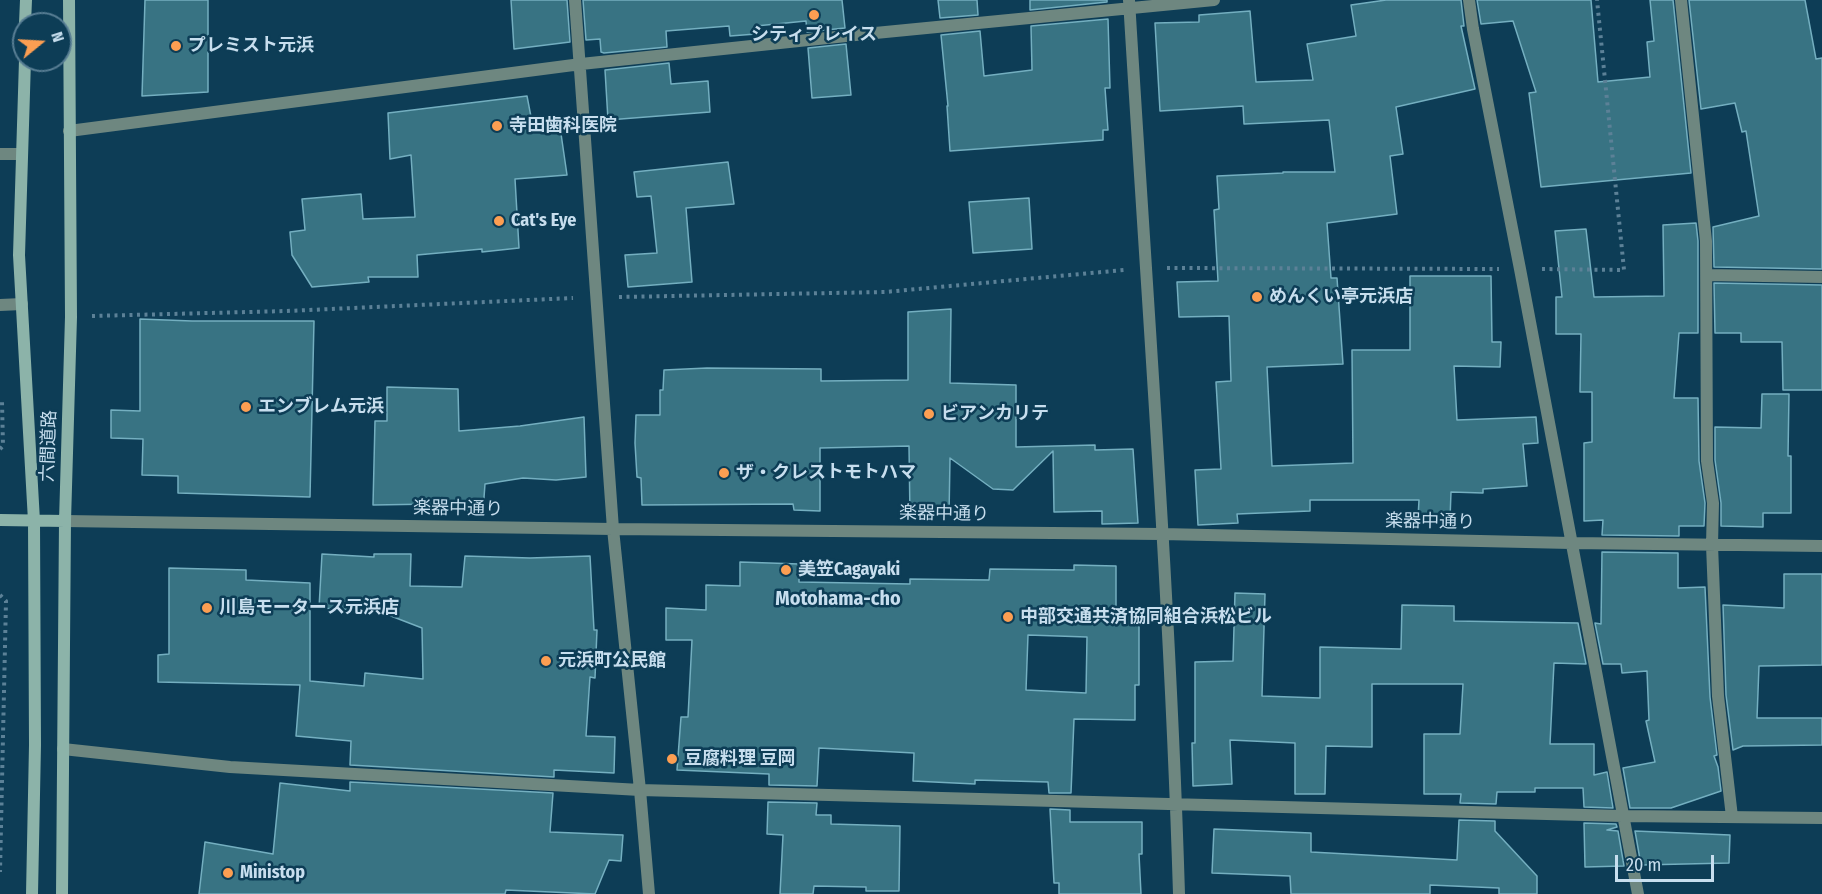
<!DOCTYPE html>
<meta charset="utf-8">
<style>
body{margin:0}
#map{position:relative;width:1822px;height:894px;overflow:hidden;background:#0d3d56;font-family:"Fira Sans Condensed",sans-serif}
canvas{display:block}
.north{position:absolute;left:12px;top:12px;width:60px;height:60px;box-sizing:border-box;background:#0d3d56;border:2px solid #577d93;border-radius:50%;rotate:72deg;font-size:16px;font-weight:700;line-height:24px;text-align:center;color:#c7deee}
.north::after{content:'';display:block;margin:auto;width:21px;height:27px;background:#fc9e52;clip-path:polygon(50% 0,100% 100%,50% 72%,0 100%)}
.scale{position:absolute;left:1615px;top:855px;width:99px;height:27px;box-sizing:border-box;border:3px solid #c7deee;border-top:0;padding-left:8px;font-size:18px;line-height:21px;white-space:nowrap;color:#c7deee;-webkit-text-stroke:4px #0d3d56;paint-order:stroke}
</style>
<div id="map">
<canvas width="1822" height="894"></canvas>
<div class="north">N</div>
<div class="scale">20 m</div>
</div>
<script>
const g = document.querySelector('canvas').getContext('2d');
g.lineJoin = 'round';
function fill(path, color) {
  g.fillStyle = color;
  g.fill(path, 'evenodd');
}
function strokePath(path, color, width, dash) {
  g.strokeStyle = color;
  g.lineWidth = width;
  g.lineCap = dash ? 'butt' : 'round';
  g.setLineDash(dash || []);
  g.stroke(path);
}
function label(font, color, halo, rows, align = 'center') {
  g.font = font + ' "Fira Sans Condensed","Noto Sans JP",sans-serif';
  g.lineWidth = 5;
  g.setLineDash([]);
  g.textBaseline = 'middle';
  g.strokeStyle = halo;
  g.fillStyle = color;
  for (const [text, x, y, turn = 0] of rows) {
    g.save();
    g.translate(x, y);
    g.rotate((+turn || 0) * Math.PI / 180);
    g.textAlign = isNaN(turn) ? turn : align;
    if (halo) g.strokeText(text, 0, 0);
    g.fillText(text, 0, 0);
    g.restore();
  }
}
const building = new Path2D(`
 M 145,0 L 208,0 L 208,92 L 142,96 Z
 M 511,0 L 567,0 L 570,42 L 514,49 Z
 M 583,0 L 842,0 L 845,28 L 807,32 L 806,21 L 756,26 L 756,34 L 730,36 L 729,26 L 666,31 L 667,47 L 604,53 L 601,52 L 600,39 L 586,40 Z
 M 938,0 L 977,0 L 978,15 L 940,18 Z
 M 1030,0 L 1107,0 L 1107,2 L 1030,10 Z
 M 1386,0 L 1461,0 L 1464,26 L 1461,26 L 1475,89 L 1396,107 L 1403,154 L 1390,156 L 1397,214 L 1327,223 L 1331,278 L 1337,278 L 1343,364 L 1267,367 L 1272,466 L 1353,463 L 1352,350 L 1410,350 L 1410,276 L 1491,276 L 1492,342 L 1501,342 L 1500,367 L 1454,366 L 1457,420 L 1536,417 L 1538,443 L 1523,444 L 1527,486 L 1483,489 L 1483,493 L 1451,492 L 1450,519 L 1418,518 L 1419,500 L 1310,500 L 1310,511 L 1237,514 L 1238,523 L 1198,525 L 1195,470 L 1221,469 L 1216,382 L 1231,381 L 1229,316 L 1179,317 L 1177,282 L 1218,281 L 1214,210 L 1219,209 L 1217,176 L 1283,173 L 1283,172 L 1335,172 L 1329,120 L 1244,124 L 1243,106 L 1160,111 L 1155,23 L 1199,22 L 1199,15 L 1250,11 L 1256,82 L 1313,80 L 1307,44 L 1356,36 L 1351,5 Z
 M 1477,0 L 1591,0 L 1598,82 L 1650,77 L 1647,42 L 1654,41 L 1650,0 L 1673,0 L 1691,173 L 1541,187 L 1529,93 L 1536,92 L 1513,21 L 1481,24 Z
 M 1689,0 L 1805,0 L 1816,59 L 1822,58 L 1822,269 L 1714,267 L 1713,227 L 1759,216 L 1746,131 L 1742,132 L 1735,103 L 1701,109 Z
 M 1108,19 L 1110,88 L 1105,88 L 1108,130 L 1103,130 L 1103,140 L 950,151 L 947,106 L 948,106 L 941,35 L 980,31 L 984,76 L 1032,70 L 1031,26 Z
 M 846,44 L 851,95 L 812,98 L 808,48 Z
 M 669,63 L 671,84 L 708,81 L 710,112 L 608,120 L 605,70 Z
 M 527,96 L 532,122 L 559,120 L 567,175 L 515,179 L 519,248 L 482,252 L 482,249 L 417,255 L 418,277 L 368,277 L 369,282 L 312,287 L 292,255 L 290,232 L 305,230 L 302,199 L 361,194 L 363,219 L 415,217 L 411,155 L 390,159 L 388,113 Z
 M 728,162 L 734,204 L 686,208 L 692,282 L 628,287 L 625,255 L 657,253 L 651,196 L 637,197 L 634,172 Z
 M 1029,198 L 1032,249 L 973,253 L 969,202 Z
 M 1696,223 L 1698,241 L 1698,333 L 1679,333 L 1674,398 L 1698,398 L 1699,461 L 1705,503 L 1704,526 L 1679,526 L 1679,536 L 1602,535 L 1603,520 L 1584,521 L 1584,443 L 1592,442 L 1592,392 L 1580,392 L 1581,334 L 1556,334 L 1556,297 L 1562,297 L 1555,231 L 1586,229 L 1594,297 L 1664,296 L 1663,225 Z
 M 1714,283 L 1822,285 L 1822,390 L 1783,390 L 1782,342 L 1741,342 L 1741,333 L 1715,333 Z
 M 951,309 L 950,383 L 1016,385 L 1016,447 L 1095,445 L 1095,450 L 1133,449 L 1138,523 L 1102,524 L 1102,511 L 1054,512 L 1053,451 L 1013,490 L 993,489 L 950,458 L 949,516 L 910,517 L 909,446 L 820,448 L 820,511 L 794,510 L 793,504 L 642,505 L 641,478 L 637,477 L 635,443 L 636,415 L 660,415 L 660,390 L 663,390 L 664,370 L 707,368 L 821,369 L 821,381 L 908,380 L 908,312 Z
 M 140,319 L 192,321 L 314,321 L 310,497 L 178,493 L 178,476 L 142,475 L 143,439 L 111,438 L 111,410 L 140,411 Z
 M 387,387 L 458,389 L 459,431 L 520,426 L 584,417 L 586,477 L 556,480 L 523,478 L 485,484 L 483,511 L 432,510 L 433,504 L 373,505 L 375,421 L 387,421 Z
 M 1762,394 L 1789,394 L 1788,456 L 1791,456 L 1791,513 L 1763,513 L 1763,527 L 1721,526 L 1721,503 L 1715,460 L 1715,427 L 1761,428 Z
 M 1602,552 L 1678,553 L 1678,588 L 1705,587 L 1710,697 L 1717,755 L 1714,756 L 1718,767 L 1721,791 L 1671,808 L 1630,808 L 1623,768 L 1655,762 L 1646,721 L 1649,720 L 1647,671 L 1622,673 L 1621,664 L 1603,664 L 1595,623 L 1601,624 Z
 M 322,554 L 374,557 L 374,554 L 411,554 L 410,586 L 462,587 L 465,556 L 530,558 L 590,556 L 594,630 L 597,630 L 595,678 L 590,677 L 586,736 L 615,737 L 614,773 L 554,770 L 554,777 L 350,765 L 351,741 L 296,736 L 300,685 L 158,682 L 158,655 L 169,654 L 169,568 L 246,570 L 246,580 L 310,583 L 310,681 L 364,686 L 365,673 L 423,679 L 422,628 L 378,611 L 319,608 Z
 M 740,562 L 799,564 L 799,582 L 910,584 L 910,579 L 989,580 L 990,569 L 1074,570 L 1074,565 L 1116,566 L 1116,615 L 1139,615 L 1139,685 L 1135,685 L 1135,720 L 1074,719 L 1071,793 L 1049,793 L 1048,782 L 975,780 L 975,784 L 913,781 L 914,753 L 819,748 L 817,786 L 769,785 L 769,774 L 677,770 L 681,717 L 688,717 L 692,640 L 666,640 L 666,608 L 706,610 L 706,585 L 740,586 ZM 1028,635 L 1087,637 L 1086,693 L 1026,690 Z
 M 1784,574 L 1822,574 L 1822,665 L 1759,666 L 1757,718 L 1822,718 L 1822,745 L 1743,746 L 1733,750 L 1726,695 L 1723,605 L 1784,608 Z
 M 1235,593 L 1265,594 L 1262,696 L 1320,698 L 1320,647 L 1401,649 L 1402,605 L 1454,606 L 1454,621 L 1578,623 L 1586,664 L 1554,663 L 1550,744 L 1594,744 L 1594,775 L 1607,772 L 1613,808 L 1584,807 L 1583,788 L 1535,788 L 1535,792 L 1497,792 L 1496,804 L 1460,803 L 1461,794 L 1424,794 L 1424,734 L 1460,734 L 1463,684 L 1372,684 L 1372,747 L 1326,746 L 1325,794 L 1295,794 L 1295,743 L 1230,740 L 1232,784 L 1193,786 L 1192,743 L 1195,743 L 1195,662 L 1233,661 Z
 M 350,782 L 553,793 L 550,832 L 623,835 L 621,861 L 609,860 L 595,894 L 506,890 L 505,894 L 199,894 L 205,842 L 273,854 L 280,783 L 350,791 Z
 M 768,802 L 817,803 L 816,815 L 831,815 L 831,824 L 900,826 L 899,891 L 866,891 L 866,887 L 814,886 L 813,894 L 780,894 L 783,835 L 767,834 Z
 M 1050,809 L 1070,810 L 1070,822 L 1142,822 L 1142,854 L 1139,854 L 1141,894 L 1059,894 L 1059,883 L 1054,883 Z
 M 1459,820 L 1495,821 L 1495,831 L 1537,876 L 1537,894 L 1499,894 L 1499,888 L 1430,885 L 1430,894 L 1291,894 L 1290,876 L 1212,873 L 1214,829 L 1311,833 L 1311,852 L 1457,860 Z
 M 1584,823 L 1616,824 L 1617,827 L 1607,830 L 1618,831 L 1624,866 L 1585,867 Z
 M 1635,831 L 1730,835 L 1729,863 L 1641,865 Z`);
fill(building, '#387383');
strokePath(building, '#74afc0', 1.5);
strokePath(new Path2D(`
 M 1167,268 L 1499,269
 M 1542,269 L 1624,270 L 1597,0
 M 619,297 L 885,292 L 1124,270
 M 92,316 L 287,311 L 573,298
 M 0,449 L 3,446 L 2,402
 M 0,595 L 6,601 L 0,872`), '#5c8197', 4, [3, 4.5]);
strokePath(new Path2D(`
 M 575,0 L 613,529 L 640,790 L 649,894
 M 1129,0 C 1147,298 1170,596 1179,894
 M 1469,0 L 1473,29 L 1520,269 L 1638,894
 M 1681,0 L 1706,241 L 1707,461 L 1713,503 L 1712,545 L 1718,696 L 1732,817
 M 69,131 L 581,64 L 865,34 L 1214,0
 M 0,154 L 22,154
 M 1707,275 L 1822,277
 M 0,305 L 22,304
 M 65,521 L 613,529 L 1162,534 L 1571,543 L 1822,546
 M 63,749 L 230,767 L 640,790 L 1622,816 L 1822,818`), '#6e8780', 12);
strokePath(new Path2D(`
 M 25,24 L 26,0
 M 25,60 L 19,255 L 34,521 L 35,745 L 32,894
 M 0,520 L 65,521
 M 62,894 L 65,521 L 71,317 L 69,0`), '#8cb3a9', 12);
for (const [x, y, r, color] of [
 [814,15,6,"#fc9e52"],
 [176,46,6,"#fc9e52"],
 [497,126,6,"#fc9e52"],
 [499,221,6,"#fc9e52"],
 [1257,297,6,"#fc9e52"],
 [246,407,6,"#fc9e52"],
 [929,414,6,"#fc9e52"],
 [724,473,6,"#fc9e52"],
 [786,570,6,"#fc9e52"],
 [207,608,6,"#fc9e52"],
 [1008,617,6,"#fc9e52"],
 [546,661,6,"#fc9e52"],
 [672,759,6,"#fc9e52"],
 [228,873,6,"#fc9e52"]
]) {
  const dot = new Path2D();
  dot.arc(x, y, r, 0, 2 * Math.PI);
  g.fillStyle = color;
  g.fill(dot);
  strokePath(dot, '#0d3d56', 2);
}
label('bold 18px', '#c7deee', '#0d3d56', [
 ["シティプレイス",814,35,"center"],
 ["プレミスト元浜",188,46],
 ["寺田歯科医院",509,126],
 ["Cat's Eye",511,221],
 ["めんくい亭元浜店",1269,297],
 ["エンブレム元浜",258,407],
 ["ビアンカリテ",941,414],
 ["ザ・クレストモトハマ",736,473],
 ["美笠Cagayaki",798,570],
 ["川島モータース元浜店",219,608],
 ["中部交通共済協同組合浜松ビル",1020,617],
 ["元浜町公民館",558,661],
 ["豆腐料理 豆岡",684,759],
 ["Ministop",240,873]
], 'left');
label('18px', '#c7deee', '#0d3d56', [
 ["六間道路",49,446,-88],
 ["楽器中通り",458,509,1],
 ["楽器中通り",944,514,1],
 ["楽器中通り",1430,522,1]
]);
label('bold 20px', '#c7deee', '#0d3d56', [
 ["Motohama-cho",838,599]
]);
</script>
